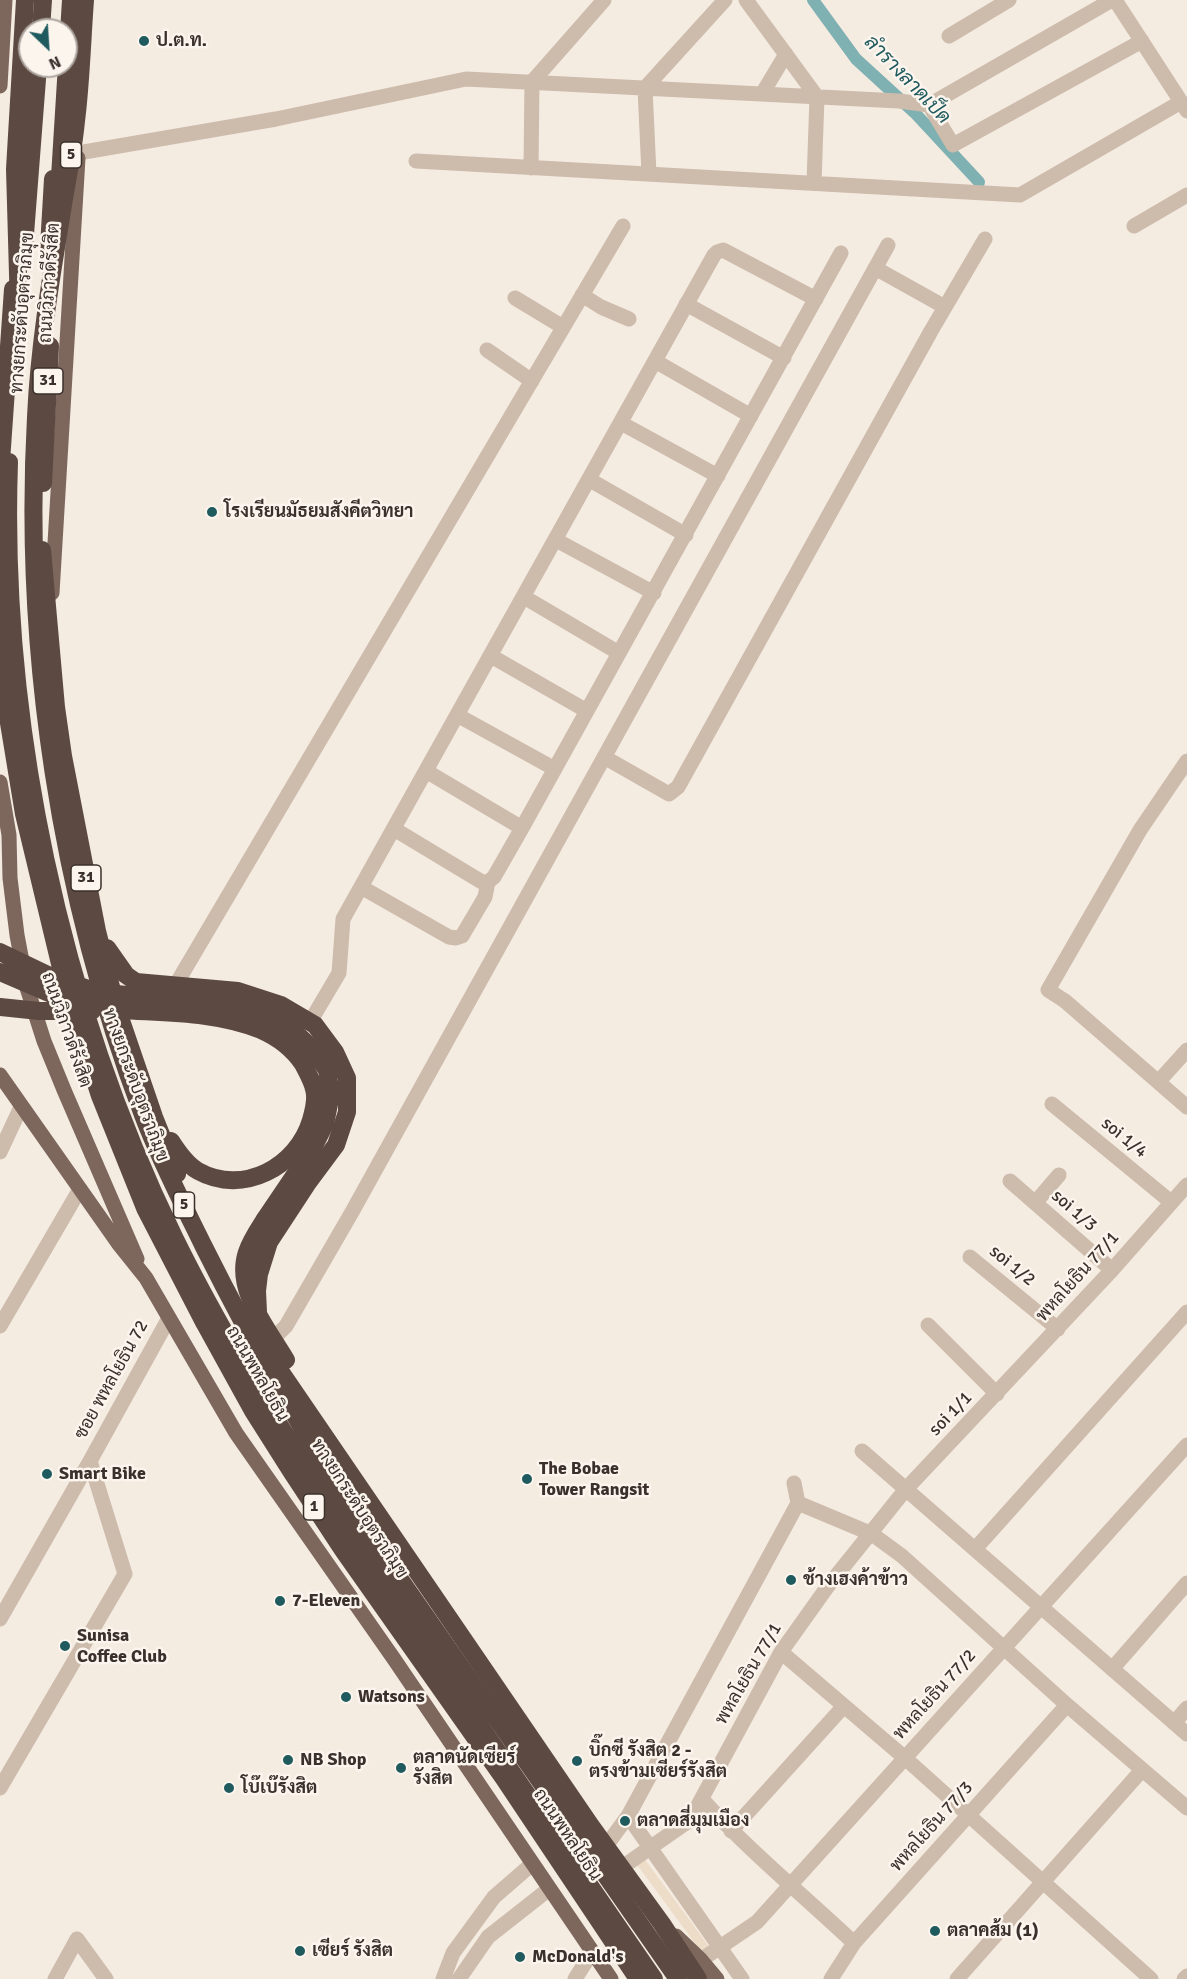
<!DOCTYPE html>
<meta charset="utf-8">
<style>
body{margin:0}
#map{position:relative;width:1187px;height:1979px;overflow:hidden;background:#f4ebe1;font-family:Signika,sans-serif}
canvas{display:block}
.north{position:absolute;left:18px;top:18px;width:60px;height:60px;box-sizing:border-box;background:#fbf5ee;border:2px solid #aea6a0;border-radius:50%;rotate:155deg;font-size:16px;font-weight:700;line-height:24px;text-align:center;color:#3b302b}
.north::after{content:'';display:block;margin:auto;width:21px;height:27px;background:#1f5a5e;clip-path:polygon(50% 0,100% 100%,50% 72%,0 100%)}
</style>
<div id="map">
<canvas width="1187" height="1979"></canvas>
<div class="north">N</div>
</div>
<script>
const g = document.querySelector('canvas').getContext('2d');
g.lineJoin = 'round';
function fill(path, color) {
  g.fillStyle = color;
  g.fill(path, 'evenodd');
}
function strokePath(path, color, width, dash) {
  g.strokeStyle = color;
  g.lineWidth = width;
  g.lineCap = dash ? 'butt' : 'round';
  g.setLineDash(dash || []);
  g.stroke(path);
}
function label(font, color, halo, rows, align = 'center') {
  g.font = font + ' Signika,Sarabun,sans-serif';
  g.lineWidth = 5;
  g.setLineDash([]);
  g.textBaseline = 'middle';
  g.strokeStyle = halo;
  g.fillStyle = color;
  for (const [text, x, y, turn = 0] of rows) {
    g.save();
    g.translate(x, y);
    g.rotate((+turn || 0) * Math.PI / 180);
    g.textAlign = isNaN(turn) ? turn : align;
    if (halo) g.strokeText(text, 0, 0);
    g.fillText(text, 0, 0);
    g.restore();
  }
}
fill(new Path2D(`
 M 643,1857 L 711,1949 L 703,1954 L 635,1862 Z`), '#ecdcc8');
strokePath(new Path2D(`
 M 813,0 L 856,59 L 915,113 L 979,182`), '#7fb0b2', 12);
strokePath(new Path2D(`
 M 746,0 L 817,97 L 814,183
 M 1115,0 L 1187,111
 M 949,36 L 1009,0
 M 762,94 L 786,54
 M 929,105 L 953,145 L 1142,41
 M 78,153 L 276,119 L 466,79 L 899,101 L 929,105 L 1112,0
 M 416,161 L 1020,195 L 1181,102
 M 531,168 L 532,82 L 604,0
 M 649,174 L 645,88 L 725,0
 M 1134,226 L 1187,195
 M 875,268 L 945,307
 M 582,295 L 601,307 L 629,319
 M 515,298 L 563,327
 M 686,304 L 784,358
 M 487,350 L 532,381
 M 655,361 L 751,416
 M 621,423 L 718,476
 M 590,480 L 686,535
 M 556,540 L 654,593
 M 524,597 L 619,653
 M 491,656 L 587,711
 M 457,715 L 555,769
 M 604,757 L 669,794 L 678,787 L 931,331 L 985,239
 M 1187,761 L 1140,830 L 1048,990 L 1065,1001 L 1187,1107
 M 426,771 L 522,828
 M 394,829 L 482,882 L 488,882
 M 361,887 L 449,937 L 456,938 L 462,936 L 485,897 L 488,882 L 494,877 L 522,828 L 841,253
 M 175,986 L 623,226
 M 310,1022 L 339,973 L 343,919 L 714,255 L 717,252 L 723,250 L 816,299
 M 1159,1081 L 1187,1050
 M 1052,1104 L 1171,1202
 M 0,1152 L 21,1107
 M 1010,1181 L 1112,1270
 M 1035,1203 L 1059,1175
 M 970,1257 L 1058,1329
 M 928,1325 L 997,1394
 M 0,1326 L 80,1189
 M 274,1338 L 286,1326 L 352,1212 L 888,245
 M 862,1451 L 1187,1734
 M 794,1483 L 798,1503
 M 975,1549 L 1187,1312
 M 0,1619 L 90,1461 L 169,1318
 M 781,1652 L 905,1758 L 1151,1979
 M 1112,1669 L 1187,1583
 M 1174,1723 L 1187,1708
 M 0,1788 L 125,1574 L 90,1461
 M 702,1799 C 749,1851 803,1895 854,1943
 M 628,1816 L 742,1979
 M 731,1831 L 844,1706
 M 606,1846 L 628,1816 L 798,1503 L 872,1534 L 902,1556 L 1067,1705 L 1187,1808
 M 621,1868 L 690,1820 L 781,1652 L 828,1586 L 906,1489 L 1112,1270 L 1187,1185
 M 701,1960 L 757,1922 L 1187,1445
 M 55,1979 L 77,1939 L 106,1979
 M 443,1979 L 453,1953 L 494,1897 L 532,1864
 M 459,1979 L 488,1937 L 549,1889
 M 575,1979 L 592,1952
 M 831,1979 L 854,1943 L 1067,1705
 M 957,1979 L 1142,1770
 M 1184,1979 L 1187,1976`), '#cdbbac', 15);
strokePath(new Path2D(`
 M 0,86 L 5,0
 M 52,593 L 78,158
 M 0,782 L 9,835 L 10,878 L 17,935 L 27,988 L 44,1041 L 64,1090 L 137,1259
 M 0,1075 L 118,1243 L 146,1278 L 236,1433 L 394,1659 L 611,1979
 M 676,1936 L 701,1960 L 717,1979`), '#7d675c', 15);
strokePath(new Path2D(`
 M 41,30 L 43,0
 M 59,193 L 71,0
 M 24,247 L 38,66
 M 49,247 L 53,179
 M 0,476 L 13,289
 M 43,483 L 50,346
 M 42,550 L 56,707 L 63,756 L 97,931 L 115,1003 L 154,1117 L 177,1174
 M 0,554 L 3,637 L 9,723 L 24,814 L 67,993 L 100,1096 L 145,1208 L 205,1324 L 253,1411 L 291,1471 L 343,1550 L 503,1777 L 638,1979
 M 107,948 L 126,975 L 136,982 L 238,991 L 281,1005 L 315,1025 L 335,1052 L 347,1078 L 347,1112 L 336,1145 L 307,1184 L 269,1242 L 259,1274 L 257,1291 L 258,1312
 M 121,1010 C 168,1013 217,1012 261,1030 C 277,1037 293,1049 303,1064 C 307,1072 312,1080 314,1089 C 317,1099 314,1110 311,1120 C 297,1167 243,1196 198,1171 C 186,1164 178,1152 171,1141
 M 265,1219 C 258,1230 251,1240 247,1252 C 234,1290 268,1329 286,1360
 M 261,1343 L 591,1826 L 662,1924 L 698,1979`), '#5c4a42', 18);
strokePath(new Path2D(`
 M 85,0 C 82,40 81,81 76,121 C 73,153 66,185 61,217 C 50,283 39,350 36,417 C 23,651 60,896 143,1115 C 160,1160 183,1204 204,1247 C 254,1347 308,1442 369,1535 L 678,1979
 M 19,309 L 15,169 L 25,0
 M 9,462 C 0,722 60,1003 174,1237 C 222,1335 281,1428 339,1521 L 654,1979
 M 0,952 L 48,975 L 97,992 L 225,1005 L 270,1016 L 288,1026 L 313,1049 L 327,1070 L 331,1094 L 325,1124 L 313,1148 L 265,1219
 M 0,972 L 56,996 L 90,1003
 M 0,1007 L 39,1011 L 92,1011`), '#5c4a42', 18);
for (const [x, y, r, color] of [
 [144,41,6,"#1f5a5e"],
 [212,512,6,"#1f5a5e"],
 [47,1474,6,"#1f5a5e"],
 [527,1479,6,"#1f5a5e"],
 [791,1580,6,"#1f5a5e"],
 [280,1601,6,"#1f5a5e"],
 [65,1646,6,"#1f5a5e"],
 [346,1697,6,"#1f5a5e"],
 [288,1760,6,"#1f5a5e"],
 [577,1761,6,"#1f5a5e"],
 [401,1768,6,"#1f5a5e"],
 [229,1788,6,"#1f5a5e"],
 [625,1821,6,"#1f5a5e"],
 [935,1931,6,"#1f5a5e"],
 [300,1951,6,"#1f5a5e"],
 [520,1957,6,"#1f5a5e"]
]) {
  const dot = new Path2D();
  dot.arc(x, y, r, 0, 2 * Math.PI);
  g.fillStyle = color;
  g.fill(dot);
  strokePath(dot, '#fbf5ee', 2);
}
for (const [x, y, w] of [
 [71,155,21],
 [48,381,30],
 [86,878,30],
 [184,1205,21],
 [314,1507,21]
]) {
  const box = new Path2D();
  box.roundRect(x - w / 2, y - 13, w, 26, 4.5);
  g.fillStyle = '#fbf5ee';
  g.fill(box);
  strokePath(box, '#3b302b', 1.5);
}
label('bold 16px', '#3b302b', null, [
 ["5",71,155],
 ["31",48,381],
 ["31",86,878],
 ["5",184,1205],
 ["1",314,1507]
]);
label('bold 18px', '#3b302b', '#fbf5ee', [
 ["ป.ต.ท.",156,41],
 ["โรงเรียนมัธยมสังคีตวิทยา",224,512],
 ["The Bobae",539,1469],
 ["Tower Rangsit",539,1490],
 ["Smart Bike",59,1474],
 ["ช้างเฮงค้าข้าว",803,1580],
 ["7-Eleven",292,1601],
 ["Sunisa",77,1636],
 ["Coffee Club",77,1657],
 ["Watsons",358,1697],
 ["บิ๊กซี รังสิต 2 -",589,1751],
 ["ตรงข้ามเซียร์รังสิต",589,1772],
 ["ตลาดนัดเซียร์",413,1758],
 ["รังสิต",413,1779],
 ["NB Shop",300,1760],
 ["โบ๊เบ๊รังสิต",241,1788],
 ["ตลาดสี่มุมเมือง",637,1821],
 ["ตลาคส้ม (1)",947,1931],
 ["เซียร์ รังสิต",312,1951],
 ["McDonald's",532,1957]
], 'left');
label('18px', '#3b302b', '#fbf5ee', [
 ["ถนนวิภาวดีรังสิต",50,283,-86],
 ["ทางยกระดับอุตราภิมุข",23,313,-86],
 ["ถนนวิภาวดีรังสิต",66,1030,71],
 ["ทางยกระดับอุตราภิมุข",135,1085,70],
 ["soi 1/4",1124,1138,39],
 ["soi 1/3",1074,1211,41],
 ["soi 1/2",1012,1266,39],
 ["พหลโยธิน 77/1",1078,1277,-48],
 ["ถนนพหลโยธิน",257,1374,60],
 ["ซอย พหลโยธิน 72",112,1380,-61],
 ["soi 1/1",951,1414,-46],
 ["ทางยกระดับอุตราภิมุข",359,1509,57],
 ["พหลโยธิน 77/1",749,1674,-60],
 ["พหลโยธิน 77/2",935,1695,-48],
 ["พหลโยธิน 77/3",932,1827,-48],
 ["ถนนพหลโยธิน",567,1835,56]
]);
label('italic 20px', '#1f5a5e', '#fbf5ee', [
 ["ลำรางลาดเป็ด",907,80,46]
]);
</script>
